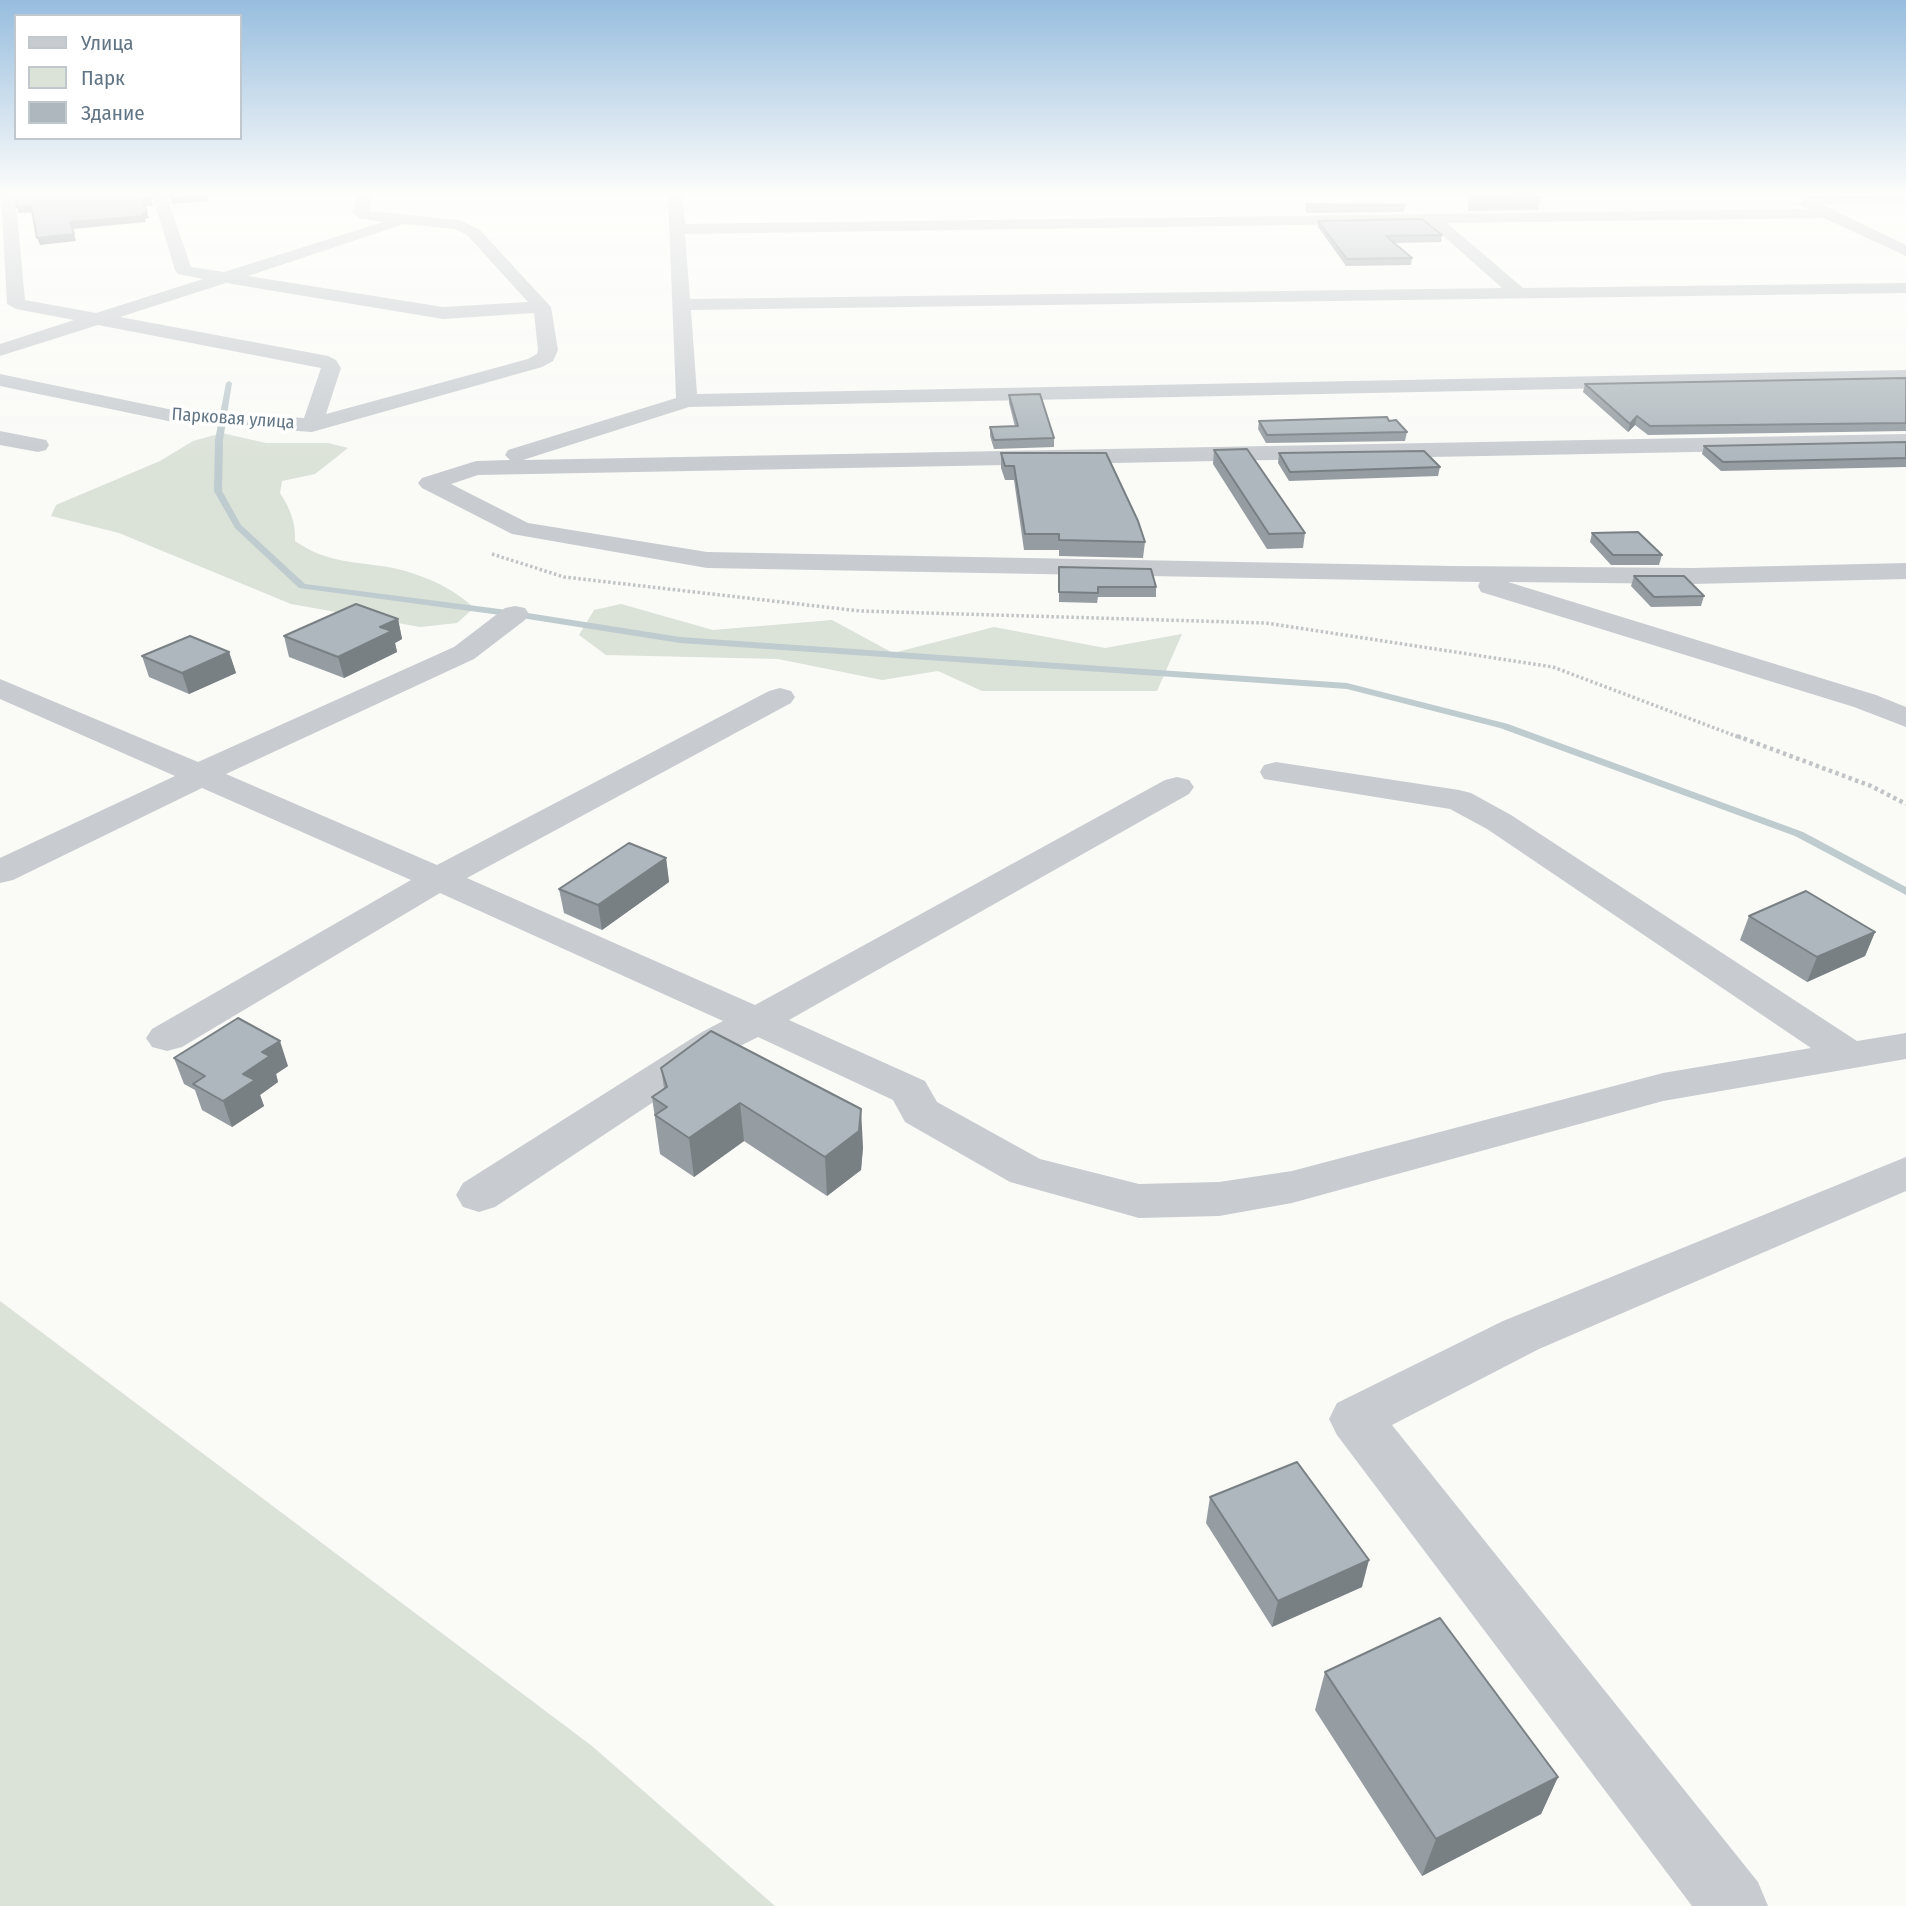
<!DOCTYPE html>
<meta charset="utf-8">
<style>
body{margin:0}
#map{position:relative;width:1906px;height:1906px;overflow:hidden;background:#fafaf7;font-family:"Fira Sans Condensed",sans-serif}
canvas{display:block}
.legend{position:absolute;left:14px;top:14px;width:228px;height:126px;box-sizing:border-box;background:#fff;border:2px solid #c0c8ce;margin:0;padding:9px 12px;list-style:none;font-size:21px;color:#627585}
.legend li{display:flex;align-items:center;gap:14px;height:35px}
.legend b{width:35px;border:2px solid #c0c8ce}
</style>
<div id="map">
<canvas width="1906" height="1906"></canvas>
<ul class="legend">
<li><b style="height:9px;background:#c8ccd0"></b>Улица</li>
<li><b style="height:19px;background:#dbe2d8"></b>Парк</li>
<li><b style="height:19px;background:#adb7bd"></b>Здание</li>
</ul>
</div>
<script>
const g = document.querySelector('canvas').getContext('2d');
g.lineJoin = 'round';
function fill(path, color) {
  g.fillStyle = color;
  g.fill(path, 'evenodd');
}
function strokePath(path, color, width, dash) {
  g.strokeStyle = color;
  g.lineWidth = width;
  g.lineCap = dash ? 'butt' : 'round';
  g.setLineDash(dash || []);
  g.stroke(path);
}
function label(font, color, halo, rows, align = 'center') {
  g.font = font + ' "Fira Sans Condensed",sans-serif';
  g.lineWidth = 7;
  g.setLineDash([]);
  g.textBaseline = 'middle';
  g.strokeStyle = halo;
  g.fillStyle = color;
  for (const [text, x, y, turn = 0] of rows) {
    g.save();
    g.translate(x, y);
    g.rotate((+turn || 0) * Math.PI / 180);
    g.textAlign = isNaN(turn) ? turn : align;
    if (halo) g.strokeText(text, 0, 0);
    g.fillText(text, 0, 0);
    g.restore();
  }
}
fill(new Path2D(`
 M 222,433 L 266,443 L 328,443 L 348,448 L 315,474 L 282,481 L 280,493 C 290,508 296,523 295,541 C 328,564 355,561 393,568 C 421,574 454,588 474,608 L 457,623 L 420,627 L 291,604 L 119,533 L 51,516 L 56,505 L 160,461 L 193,441 Z
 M 621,604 L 713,630 L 832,620 L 893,653 L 994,627 L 1105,648 L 1182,634 L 1157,691 L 982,691 L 938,671 L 882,680 L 778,659 L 606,655 L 579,635 L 594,610 Z
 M 0,1301 L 592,1746 L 775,1906 L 0,1906 Z`), '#dbe2d8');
fill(new Path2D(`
 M 229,381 L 232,383 L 223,440 L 222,491 L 241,525 L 305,584 L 515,611 L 680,637 L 1347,683 L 1508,724 L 1803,832 L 1906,887 L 1906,895 L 1795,836 L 1500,728 L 1347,689 L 680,643 L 515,617 L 299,588 L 235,528 L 214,491 L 215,440 L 226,383 Z`), '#becbcf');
strokePath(new Path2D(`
 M 492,554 L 564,577 L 860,611 L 1266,623 L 1553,667 L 1741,738`), '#c1c4c6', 3.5, [2.5, 2.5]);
strokePath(new Path2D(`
 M 1737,736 L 1871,786 L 1906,804`), '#c1c4c6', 4.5, [3.5, 3.5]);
fill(new Path2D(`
 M 1,194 L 15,194 L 25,300 L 96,313 L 203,279 L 178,274 L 175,270 L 152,194 L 166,194 L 191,267 L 224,272 L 383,222 L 358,218 L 353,212 L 358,194 L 372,194 L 369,211 L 459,220 L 479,229 L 551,307 L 558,350 L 553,361 L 542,367 L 312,432 L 173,422 L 0,386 L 0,374 L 173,410 L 304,418 L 321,368 L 98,325 L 0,356 L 0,344 L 74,320 L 16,309 L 7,304 ZM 404,224 L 455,229 L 467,235 L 528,302 L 443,307 L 248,276 ZM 226,283 L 443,319 L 534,313 L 538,350 L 537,354 L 528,359 L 326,414 L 341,368 L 336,360 L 328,356 L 120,317 Z
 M 668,194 L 682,194 L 685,224 L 1806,209 L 1799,203 L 1810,196 L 1906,195 L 1906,203 L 1821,204 L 1906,245 L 1906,256 L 1824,218 L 1447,223 L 1523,288 L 1906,283 L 1906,293 L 691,310 L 697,394 L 1906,370 L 1906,382 L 689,407 L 523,460 L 1906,434 L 1906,448 L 478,475 L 451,484 L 528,523 L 707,552 L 1453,566 L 1692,568 L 1906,563 L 1906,579 L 1692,584 L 1508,582 L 1876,695 L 1906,707 L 1906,727 L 1854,707 L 1481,592 L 1478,586 L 1480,582 L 707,568 L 512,534 L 422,488 L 418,483 L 422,478 L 476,461 L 510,460 L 505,455 L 508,450 L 676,398 ZM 1429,223 L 1502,288 L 690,299 L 685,234 Z
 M 0,431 L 46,440 L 49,445 L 46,450 L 38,452 L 0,445 Z
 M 515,606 L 525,608 L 529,614 L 525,620 L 474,659 L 226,774 L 437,865 L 769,691 L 780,688 L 791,691 L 795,697 L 791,703 L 467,878 L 755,1005 L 1165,780 L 1177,777 L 1189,780 L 1194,787 L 1189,794 L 789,1020 L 925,1081 L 937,1102 L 1040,1159 L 1139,1184 L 1219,1182 L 1292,1171 L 1663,1073 L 1811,1048 L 1487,829 L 1450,809 L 1264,779 L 1260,772 L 1264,765 L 1276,762 L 1459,790 L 1471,793 L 1511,815 L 1857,1041 L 1906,1033 L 1906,1059 L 1663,1101 L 1292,1203 L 1219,1216 L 1139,1218 L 1010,1182 L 905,1122 L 893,1100 L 758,1037 L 732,1050 L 495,1207 L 479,1212 L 463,1207 L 456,1195 L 463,1183 L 702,1032 L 723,1021 L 440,893 L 182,1047 L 167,1051 L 152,1047 L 146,1038 L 152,1029 L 411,880 L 202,788 L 13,880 L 0,883 L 0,858 L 175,776 L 0,699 L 0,679 L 198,762 L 454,647 L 505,608 Z
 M 1906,1157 L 1906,1191 L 1539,1349 L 1392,1425 L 1758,1882 L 1768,1906 L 1692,1906 L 1337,1435 L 1329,1419 L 1337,1403 L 1503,1321 Z`), '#c8ccd0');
fill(new Path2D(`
 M 1468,194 L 1536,194 L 1541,197 L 1538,210 L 1468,211 Z
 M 1306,204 L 1405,205 L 1404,212 L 1307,213 L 1305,210 Z
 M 1318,221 L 1442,235 L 1441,242 L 1394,243 L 1412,258 L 1411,265 L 1346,266 L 1318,227 Z
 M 1906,378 L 1906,431 L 1648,435 L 1635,425 L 1628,432 L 1583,392 L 1585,384 Z
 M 1009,395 L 1054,438 L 1054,447 L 994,449 L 990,436 L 990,427 L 1015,427 L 1009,403 Z
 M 1259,421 L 1389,421 L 1407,432 L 1405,441 L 1266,443 L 1258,429 Z
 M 1906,442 L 1906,467 L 1721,471 L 1702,454 L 1704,446 Z
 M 1214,450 L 1305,533 L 1303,548 L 1267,549 L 1213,464 Z
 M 1001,453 L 1145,542 L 1143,558 L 1059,556 L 1059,550 L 1024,550 L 1014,480 L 1005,480 L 1001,468 Z
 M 1279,453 L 1440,467 L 1438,476 L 1289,481 L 1278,463 Z
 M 1592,533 L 1662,555 L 1659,565 L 1611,565 L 1590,542 Z
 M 1059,567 L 1156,587 L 1156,597 L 1098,597 L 1097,603 L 1059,602 Z
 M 1634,576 L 1704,596 L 1701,606 L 1651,607 L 1631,586 Z
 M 398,619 L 402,639 L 395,643 L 397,652 L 344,678 L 289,657 L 284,636 Z
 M 229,652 L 236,673 L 189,694 L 149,677 L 142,656 Z
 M 666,858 L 669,882 L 602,930 L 564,913 L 559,889 Z
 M 1749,916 L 1875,932 L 1865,956 L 1807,982 L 1740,940 Z
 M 174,1058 L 288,1066 L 276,1074 L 278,1082 L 260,1095 L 264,1106 L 232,1127 L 202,1110 L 195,1090 L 184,1084 Z
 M 661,1068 L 863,1147 L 861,1170 L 827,1196 L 744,1141 L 694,1177 L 660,1154 L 652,1097 L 664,1088 Z
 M 1210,1497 L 1362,1587 L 1272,1627 L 1206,1523 Z
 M 1325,1672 L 1558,1777 L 1541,1814 L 1422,1876 L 1315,1710 Z`), '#959da3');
fill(new Path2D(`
 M 207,194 L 208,201 L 172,204 L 171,198 Z
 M 151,199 L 153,206 L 144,206 L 142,200 Z
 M 31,205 L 33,212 L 19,213 L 17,207 Z
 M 147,212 L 149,218 L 145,219 L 146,222 L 72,229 L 70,222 Z
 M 74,234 L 76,241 L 40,245 L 37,238 Z
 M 1637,416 L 1635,425 L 1628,432 L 1630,424 Z
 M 398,619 L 402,639 L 395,643 L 397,652 L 344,678 L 338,657 L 380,627 Z
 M 229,652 L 236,673 L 189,694 L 182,673 Z
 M 666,858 L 669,882 L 602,930 L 598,905 Z
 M 1875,932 L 1865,956 L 1807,982 L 1817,957 Z
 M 280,1041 L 288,1066 L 276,1074 L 278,1082 L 260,1095 L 264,1106 L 232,1127 L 223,1101 L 243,1074 L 262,1052 Z
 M 740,1103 L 744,1141 L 694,1177 L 689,1138 Z
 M 861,1109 L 863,1147 L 861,1170 L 827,1196 L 825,1157 Z
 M 1369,1560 L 1362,1587 L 1272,1627 L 1278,1601 Z
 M 1558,1777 L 1541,1814 L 1422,1876 L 1436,1839 Z`), '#798084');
const building = new Path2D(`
 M 15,194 L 150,194 L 151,199 L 142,200 L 147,212 L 143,213 L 144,216 L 70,222 L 74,234 L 37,238 L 31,205 L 17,207 Z
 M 169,194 L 206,194 L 206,195 L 171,198 Z
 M 1470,194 L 1536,194 L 1541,197 L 1470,198 Z
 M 1306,204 L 1405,205 L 1308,207 Z
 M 1422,219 L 1442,235 L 1386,236 L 1412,258 L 1347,259 L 1318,221 Z
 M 1906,378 L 1906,423 L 1650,426 L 1637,416 L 1630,424 L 1585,384 Z
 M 1040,394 L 1054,438 L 994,440 L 990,427 L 1018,426 L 1009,395 Z
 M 1387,417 L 1389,421 L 1396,420 L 1407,432 L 1267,435 L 1259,421 Z
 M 1906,442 L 1906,458 L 1723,462 L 1704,446 Z
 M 1247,449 L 1305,533 L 1269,534 L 1214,450 Z
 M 1424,451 L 1440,467 L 1290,472 L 1279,453 Z
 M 1001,453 L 1106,453 L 1138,521 L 1145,542 L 1059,540 L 1059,534 L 1025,534 L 1014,466 L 1005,466 Z
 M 1638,532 L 1662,555 L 1613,555 L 1592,533 Z
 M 1059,567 L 1151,569 L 1156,587 L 1098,587 L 1098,593 L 1059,592 Z
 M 1634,576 L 1684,576 L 1704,596 L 1654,597 Z
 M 356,604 L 398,619 L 380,627 L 392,631 L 338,657 L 284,636 Z
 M 190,636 L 229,652 L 182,673 L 142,656 Z
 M 629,843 L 666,858 L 598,905 L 559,889 Z
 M 1806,891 L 1875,932 L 1817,957 L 1749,916 Z
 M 238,1018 L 280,1041 L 262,1052 L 270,1056 L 243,1074 L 255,1080 L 223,1101 L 193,1084 L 205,1076 L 174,1058 Z
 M 711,1031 L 861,1109 L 859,1131 L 825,1157 L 740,1103 L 689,1138 L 655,1115 L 667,1107 L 652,1097 L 667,1087 L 661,1068 Z
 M 1297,1462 L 1369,1560 L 1278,1601 L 1210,1497 Z
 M 1440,1618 L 1558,1777 L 1436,1839 L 1325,1672 Z`);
fill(building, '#adb7bd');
strokePath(building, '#798084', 2);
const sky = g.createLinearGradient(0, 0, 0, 461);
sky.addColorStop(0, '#97bdde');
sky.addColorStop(0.42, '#fdfdfb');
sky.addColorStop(1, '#fdfdfb00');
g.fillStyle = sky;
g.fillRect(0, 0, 1906, 461);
label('18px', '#627585', '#fff', [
 ["Парковая улица",233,419,4]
]);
</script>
